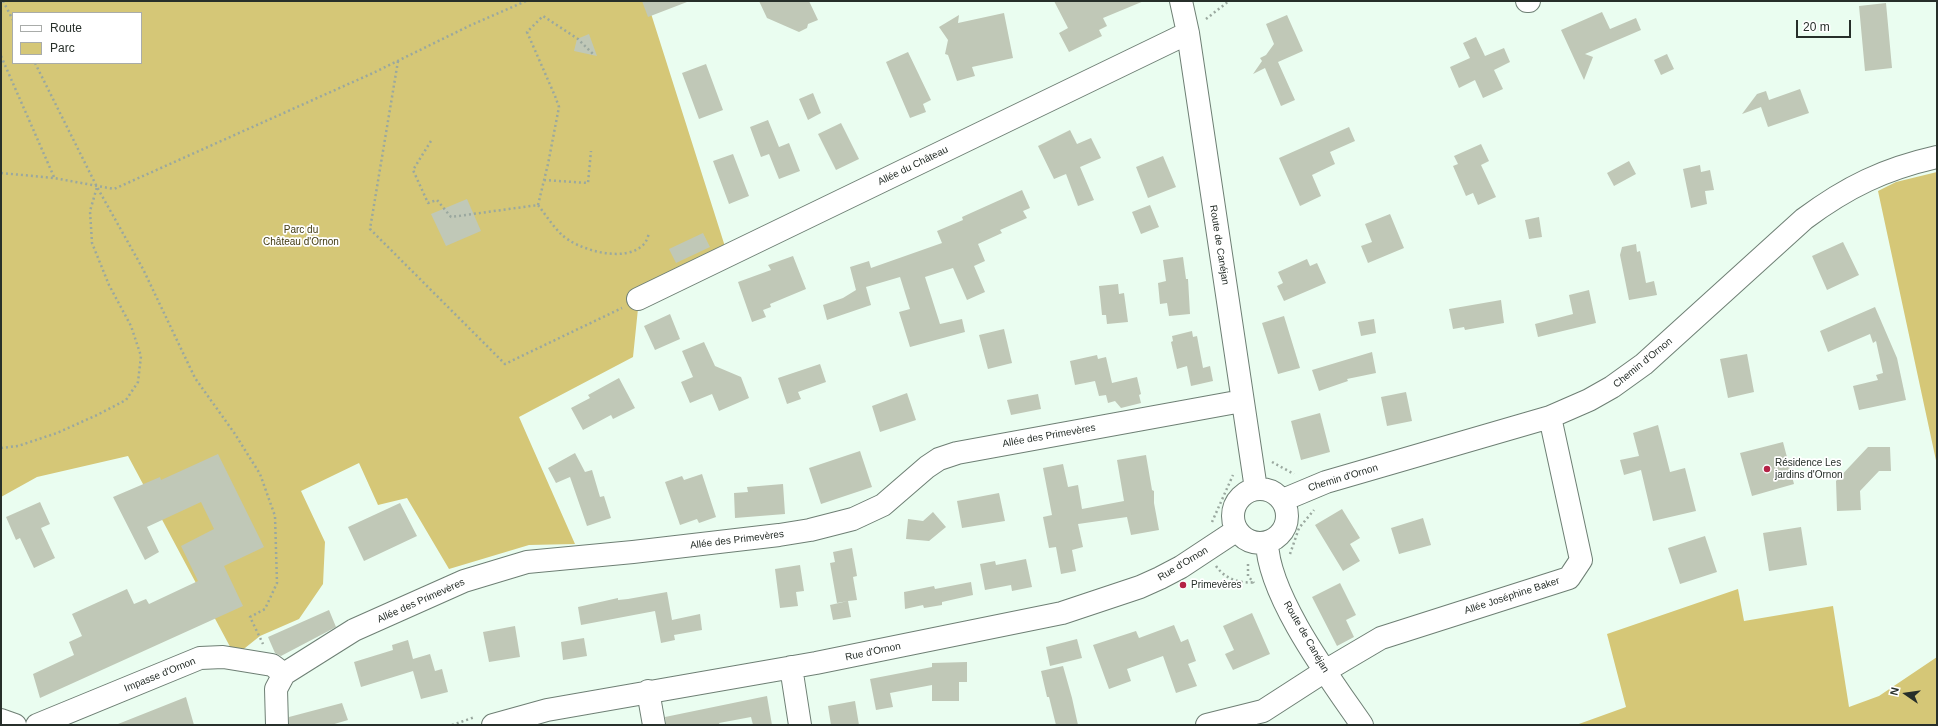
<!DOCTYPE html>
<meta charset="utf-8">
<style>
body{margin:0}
#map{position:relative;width:1938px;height:726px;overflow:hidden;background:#eafdf0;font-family:Arial,sans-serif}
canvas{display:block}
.frame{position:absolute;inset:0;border:2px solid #272f2a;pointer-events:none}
.legend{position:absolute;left:12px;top:12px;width:130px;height:52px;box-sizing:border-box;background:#fff;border:1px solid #a9acaa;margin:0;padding:5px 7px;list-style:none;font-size:12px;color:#272f2a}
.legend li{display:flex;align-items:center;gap:8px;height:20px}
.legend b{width:20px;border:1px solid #a9acaa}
.north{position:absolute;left:1886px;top:674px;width:40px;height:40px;-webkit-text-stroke:3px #fff;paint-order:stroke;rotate:283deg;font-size:11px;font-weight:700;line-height:16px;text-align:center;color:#272f2a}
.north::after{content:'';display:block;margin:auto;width:14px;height:18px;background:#272f2a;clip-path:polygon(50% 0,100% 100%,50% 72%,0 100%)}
.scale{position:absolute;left:1796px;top:20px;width:55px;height:18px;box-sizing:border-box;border:2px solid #272f2a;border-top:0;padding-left:5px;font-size:12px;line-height:14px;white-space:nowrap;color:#272f2a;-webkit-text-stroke:3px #fff;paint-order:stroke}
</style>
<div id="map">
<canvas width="1938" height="726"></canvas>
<div class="frame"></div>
<ul class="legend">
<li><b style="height:5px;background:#fff"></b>Route</li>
<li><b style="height:11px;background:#d5c777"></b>Parc</li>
</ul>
<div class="north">N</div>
<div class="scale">20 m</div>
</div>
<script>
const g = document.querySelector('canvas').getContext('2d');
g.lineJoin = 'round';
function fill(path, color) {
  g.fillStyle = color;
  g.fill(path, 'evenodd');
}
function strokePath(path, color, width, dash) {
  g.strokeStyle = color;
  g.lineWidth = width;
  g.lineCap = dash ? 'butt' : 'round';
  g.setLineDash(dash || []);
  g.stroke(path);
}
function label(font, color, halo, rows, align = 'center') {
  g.font = font + ' Arial,sans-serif';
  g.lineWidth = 3.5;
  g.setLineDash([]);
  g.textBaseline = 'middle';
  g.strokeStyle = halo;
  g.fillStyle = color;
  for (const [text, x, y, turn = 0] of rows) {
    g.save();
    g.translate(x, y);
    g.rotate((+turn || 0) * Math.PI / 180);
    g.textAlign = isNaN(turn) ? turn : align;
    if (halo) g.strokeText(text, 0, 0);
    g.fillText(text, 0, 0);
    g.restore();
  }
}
fill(new Path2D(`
 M 1,1 L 647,1 L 728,256 L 639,299 L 633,357 L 519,417 L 575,544 L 529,545 L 449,569 L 407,498 L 378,505 L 359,463 L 301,491 L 325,542 L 323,584 L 299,619 L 260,636 L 235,656 L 128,456 L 37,477 L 1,497 ZM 13,13 L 141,13 L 141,63 L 13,63 Z
 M 1937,172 L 1937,465 L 1878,191 L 1896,182 Z
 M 1738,589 L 1744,621 L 1833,606 L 1849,707 L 1879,696 L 1937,657 L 1937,725 L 1576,725 L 1626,707 L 1607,634 Z`), '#d5c777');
fill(new Path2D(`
 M 642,1 L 687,1 L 687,2 L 648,17 Z
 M 759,1 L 809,1 L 818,20 L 808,24 L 807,28 L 799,32 L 767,18 Z
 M 1054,1 L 1144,1 L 1103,18 L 1107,26 L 1099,30 L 1102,36 L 1069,52 L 1059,33 L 1068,28 Z
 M 1886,3 L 1892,68 L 1865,71 L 1859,6 Z
 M 1602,12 L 1610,29 L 1636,18 L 1641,30 L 1585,54 L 1593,57 L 1584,80 L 1561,30 Z
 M 1004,13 L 1013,58 L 972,67 L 975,76 L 957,81 L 948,55 L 945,54 L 948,40 L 939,27 L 959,15 L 958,23 Z
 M 1287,15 L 1303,51 L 1278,62 L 1295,100 L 1281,106 L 1265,68 L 1253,74 L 1262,61 L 1260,58 L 1266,55 L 1274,44 L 1266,24 Z
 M 589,34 L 597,56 L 574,51 L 577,39 Z
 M 1476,37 L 1485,56 L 1504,48 L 1510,62 L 1494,70 L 1503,89 L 1483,98 L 1475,80 L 1459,88 L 1450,67 L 1470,58 L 1463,43 Z
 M 908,52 L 931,100 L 923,104 L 926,112 L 910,118 L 886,62 Z
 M 1667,54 L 1674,69 L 1661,75 L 1654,60 Z
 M 706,64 L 723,110 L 699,119 L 682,73 Z
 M 1800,89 L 1809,113 L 1768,127 L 1761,107 L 1742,114 L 1757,94 L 1766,91 L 1769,100 Z
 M 813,93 L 821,113 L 808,120 L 799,99 Z
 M 768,120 L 779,147 L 789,143 L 800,171 L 779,179 L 769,154 L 761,157 L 750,127 Z
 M 841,123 L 859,159 L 836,170 L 818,134 Z
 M 1349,127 L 1355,141 L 1330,152 L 1335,164 L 1312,175 L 1321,196 L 1300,206 L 1279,158 Z
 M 1070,130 L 1077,144 L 1091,138 L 1101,158 L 1080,167 L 1094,200 L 1078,206 L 1066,174 L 1054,179 L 1038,146 Z
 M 1481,144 L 1489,161 L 1481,165 L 1496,197 L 1478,205 L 1473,193 L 1466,196 L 1453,166 L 1458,164 L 1454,156 Z
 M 733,154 L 749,196 L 729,204 L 713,161 Z
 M 1163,156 L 1176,187 L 1148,198 L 1136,167 Z
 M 1629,161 L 1636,174 L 1614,186 L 1607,173 Z
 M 1700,165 L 1701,172 L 1710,170 L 1714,190 L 1705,191 L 1707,204 L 1691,208 L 1683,169 Z
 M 1022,190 L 1030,208 L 1023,211 L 1027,218 L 1000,230 L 1002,233 L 978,244 L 985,261 L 974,266 L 985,292 L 967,300 L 953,268 L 925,277 L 940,324 L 962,319 L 965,332 L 910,347 L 899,312 L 910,309 L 900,277 L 866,287 L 871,305 L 827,320 L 823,305 L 843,298 L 856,290 L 850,267 L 869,261 L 871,268 L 942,243 L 937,231 L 963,220 L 962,217 Z
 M 467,199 L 481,231 L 446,246 L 431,214 Z
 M 1150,205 L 1159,227 L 1141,234 L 1132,212 Z
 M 1390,214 L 1404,248 L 1368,263 L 1361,246 L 1372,242 L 1365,224 Z
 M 1539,217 L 1542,237 L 1529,239 L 1525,220 Z
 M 703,233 L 710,247 L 676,263 L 669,249 Z
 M 1843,242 L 1859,275 L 1827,290 L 1812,256 Z
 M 1636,244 L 1637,252 L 1640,251 L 1646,283 L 1654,281 L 1657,295 L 1629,300 L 1620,255 L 1622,247 Z
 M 793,256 L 806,289 L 770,304 L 771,307 L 763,310 L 766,317 L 752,322 L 738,282 L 771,270 L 768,265 Z
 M 1183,257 L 1186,279 L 1188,279 L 1190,314 L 1169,316 L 1167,303 L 1160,304 L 1158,283 L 1166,281 L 1163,260 Z
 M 1307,259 L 1310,266 L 1317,263 L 1326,283 L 1284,301 L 1277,286 L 1283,283 L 1278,272 Z
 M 1118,284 L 1119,294 L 1124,293 L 1128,322 L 1107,324 L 1106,315 L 1102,315 L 1099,286 Z
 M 1589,290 L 1596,323 L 1538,337 L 1535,324 L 1573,314 L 1569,295 Z
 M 1501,300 L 1504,323 L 1465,330 L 1464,327 L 1453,329 L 1449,309 Z
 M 1875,307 L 1897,358 L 1906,400 L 1859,410 L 1853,386 L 1878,380 L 1876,375 L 1883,373 L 1876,341 L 1873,343 L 1870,334 L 1828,352 L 1820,331 Z
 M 670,314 L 680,339 L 655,350 L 644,326 Z
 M 1284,316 L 1300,368 L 1278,374 L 1262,323 Z
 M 1374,319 L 1376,333 L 1361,336 L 1358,322 Z
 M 1004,329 L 1012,363 L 988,369 L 979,335 Z
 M 1192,331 L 1193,337 L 1197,336 L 1203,368 L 1210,366 L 1213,381 L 1191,386 L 1187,366 L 1177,369 L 1171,342 L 1173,341 L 1172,336 Z
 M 704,342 L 715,366 L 741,377 L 749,398 L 719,411 L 712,394 L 690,403 L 681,382 L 693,377 L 682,351 Z
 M 1372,352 L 1376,373 L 1347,379 L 1348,381 L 1319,391 L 1312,370 Z
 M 1747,354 L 1754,392 L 1728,398 L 1720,359 Z
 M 1097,355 L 1098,359 L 1106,357 L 1112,383 L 1137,377 L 1141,394 L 1139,395 L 1141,403 L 1121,408 L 1115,401 L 1108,403 L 1106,395 L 1099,396 L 1095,381 L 1075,385 L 1070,361 Z
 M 820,364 L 826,382 L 798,392 L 801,399 L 787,404 L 778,378 Z
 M 619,378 L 635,408 L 613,419 L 611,415 L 583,430 L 571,408 L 590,398 L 588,395 Z
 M 1406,392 L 1412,421 L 1387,426 L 1381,397 Z
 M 907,393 L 916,420 L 880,432 L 872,406 Z
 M 1038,394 L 1041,409 L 1011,415 L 1007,400 Z
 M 1320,413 L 1330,452 L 1301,460 L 1291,421 Z
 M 1658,425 L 1670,472 L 1685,468 L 1696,511 L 1653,521 L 1641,470 L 1624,475 L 1620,460 L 1639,456 L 1633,433 Z
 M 1783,442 L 1794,484 L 1752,496 L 1740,453 Z
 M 1868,447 L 1890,447 L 1891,471 L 1879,471 L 1860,491 L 1861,510 L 1837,511 L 1836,481 Z
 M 860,451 L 872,487 L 821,504 L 809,468 Z
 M 575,453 L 585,472 L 592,470 L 600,497 L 604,496 L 611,518 L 587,526 L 570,477 L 556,483 L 548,468 Z
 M 218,454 L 264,547 L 224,566 L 243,606 L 40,698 L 33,674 L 74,655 L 69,642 L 82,636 L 72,614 L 127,589 L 134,604 L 146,599 L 149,604 L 198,581 L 181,546 L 214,529 L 201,502 L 147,527 L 159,552 L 145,560 L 113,497 L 160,477 L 161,480 Z
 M 1146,455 L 1152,490 L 1154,491 L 1154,503 L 1159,530 L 1131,535 L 1127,517 L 1078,524 L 1083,547 L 1072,550 L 1076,571 L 1061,574 L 1056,547 L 1049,548 L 1043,517 L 1052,515 L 1043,468 L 1063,464 L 1068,487 L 1078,485 L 1082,509 L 1124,501 L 1117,460 Z
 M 702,474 L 716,517 L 699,523 L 697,519 L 680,525 L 665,482 L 682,476 L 684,480 Z
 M 783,484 L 785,514 L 735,518 L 734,493 L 748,492 L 747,487 Z
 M 999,493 L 1005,521 L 962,528 L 957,501 Z
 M 40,502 L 50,524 L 41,528 L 55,558 L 34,568 L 20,538 L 16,540 L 6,517 Z
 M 400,503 L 417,536 L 364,561 L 348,527 Z
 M 1342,509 L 1360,538 L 1350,544 L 1360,561 L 1343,571 L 1315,525 Z
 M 933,512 L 946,527 L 929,541 L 906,539 L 908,519 L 923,521 Z
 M 1423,518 L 1431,545 L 1399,554 L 1391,528 Z
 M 1801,527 L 1807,565 L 1769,571 L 1763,533 Z
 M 1705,536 L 1717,572 L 1680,584 L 1668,548 Z
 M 852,548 L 857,576 L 853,577 L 857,600 L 848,601 L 851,617 L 833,620 L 830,605 L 848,601 L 837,603 L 830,563 L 835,562 L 833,552 Z
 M 1026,559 L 1032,587 L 1012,591 L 1011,585 L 985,590 L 980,564 L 995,561 L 996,565 Z
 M 800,565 L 804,591 L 796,592 L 798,606 L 780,608 L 775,569 Z
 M 971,582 L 973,595 L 942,602 L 942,605 L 924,608 L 923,605 L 905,609 L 904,592 L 934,586 L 935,589 Z
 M 1340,583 L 1356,615 L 1346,620 L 1354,637 L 1337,646 L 1312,597 Z
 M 667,592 L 672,620 L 700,614 L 702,630 L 674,635 L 675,640 L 661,643 L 655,611 L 581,625 L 578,607 L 618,598 L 618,600 L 628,599 Z
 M 329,610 L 336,627 L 281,656 L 275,653 L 268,637 Z
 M 1252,613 L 1270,654 L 1233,670 L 1225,654 L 1234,650 L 1223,626 Z
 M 1174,625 L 1181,642 L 1188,639 L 1196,661 L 1188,664 L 1197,686 L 1176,693 L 1163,656 L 1127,669 L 1131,681 L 1109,689 L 1093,645 L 1136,631 L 1139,638 Z
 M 515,626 L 520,657 L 489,662 L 483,632 Z
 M 584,638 L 587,656 L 563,660 L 561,642 Z
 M 1077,639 L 1082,658 L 1050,666 L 1046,647 Z
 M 408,640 L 413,659 L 430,654 L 435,671 L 442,669 L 448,692 L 421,699 L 413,671 L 361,687 L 354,662 L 393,650 L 392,645 Z
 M 967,662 L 967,682 L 959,682 L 959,701 L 932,701 L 932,685 L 890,693 L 893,707 L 876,710 L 870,679 L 932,667 L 932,663 Z
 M 1063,666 L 1072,698 L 1078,725 L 1056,725 L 1049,697 L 1047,697 L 1041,671 Z
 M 767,696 L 772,725 L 753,725 L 751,717 L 719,723 L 720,725 L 666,725 L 665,717 Z
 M 186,697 L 194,725 L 118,725 L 118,724 Z
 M 855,701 L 859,725 L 831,725 L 828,706 Z
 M 342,703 L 348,720 L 331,725 L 289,725 L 289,717 Z`), '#c0c8b7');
const minor = new Path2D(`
 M 1181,1 L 1188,33 L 1256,489
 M 1527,1 L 1529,1
 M 638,299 L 1188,33
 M1233 516a27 27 0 1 1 54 0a27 27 0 1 1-54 0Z
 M 1283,500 L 1326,482 L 1550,417 L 1589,400 L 1612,387 L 1644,364 L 1804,219 C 1847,187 1884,169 1937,157
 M 1267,542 C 1268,596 1331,680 1362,725
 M 791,667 L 800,725
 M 648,691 L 654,725
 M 1,720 L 15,725
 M 37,725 L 200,658 L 223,657 L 272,665 L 284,674
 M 277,725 L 276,689 L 284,674 L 354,630 L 464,581 L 527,562 L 633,552 L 779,535 L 810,530 L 853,519 L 883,505 L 927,467 L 939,459 L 957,453 L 1242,401
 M 493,725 L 547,710 L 816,663 L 1062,613 L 1140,587 L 1160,578 L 1181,567 L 1237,530
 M 1207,725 L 1263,711 L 1325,671 L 1381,638 L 1569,578 L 1581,560 L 1550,417`);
strokePath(minor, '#6e7f74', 24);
strokePath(new Path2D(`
 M 3,1 L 13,20
 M 1206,19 L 1229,1
 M 1,56 L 54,177
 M 398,61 L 370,229 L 505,364 L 622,308
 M 35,63 L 97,187 L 143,269 L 195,378 L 235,434 L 260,474 L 275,516 L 277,583 L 265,609 L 250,617 L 263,644
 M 431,141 L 413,170 L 428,203 L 437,200 L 451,217 L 538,205 C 545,214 552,225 561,234 C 577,250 626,264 644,244 C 646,242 648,237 649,233
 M 1,173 L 54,178 L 114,189 L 373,73 L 469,26 L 526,1
 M 544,180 L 588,183 L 591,151
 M 538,205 L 548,164 L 559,107 L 555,96 L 527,32 L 543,16 L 578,39 L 593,54
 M 1,448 L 18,446 L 57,433 L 97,415 L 126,400 L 138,382 L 141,356 L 131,326 L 109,285 L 92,243 L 90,211 L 97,187
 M 1272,462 L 1294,474
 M 1212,522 L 1233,475
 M 1290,554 L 1299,528 L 1314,510
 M 1248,564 L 1248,576 L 1254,583
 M 1216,566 C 1225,579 1240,584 1255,582
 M 452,725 L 475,717`), '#9aa89f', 2.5, [2, 3]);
strokePath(minor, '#fff', 22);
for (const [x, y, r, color] of [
 [1767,469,4,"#b42245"],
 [1183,585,4,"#b42245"]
]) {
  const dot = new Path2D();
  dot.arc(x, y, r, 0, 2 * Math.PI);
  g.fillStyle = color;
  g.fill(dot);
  strokePath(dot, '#fff', 1.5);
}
label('10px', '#272f2a', '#fff', [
 ["Allée du Château",913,166,-26],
 ["Route de Canéjan",1219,245,81],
 ["Chemin d'Ornon",1643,363,-39],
 ["Allée des Primevères",1049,436,-10],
 ["Chemin d'Ornon",1343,478,-17],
 ["Allée des Primevères",737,540,-7],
 ["Rue d'Ornon",1183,564,-31],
 ["Allée Joséphine Baker",1512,596,-18],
 ["Allée des Primevères",421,601,-24],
 ["Route de Canéjan",1306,637,60],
 ["Rue d'Ornon",873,652,-12],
 ["Impasse d'Ornon",160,675,-22]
]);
label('10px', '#403910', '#fff', [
 ["Parc du",301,230],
 ["Château d'Ornon",301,242]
]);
label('10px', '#272f2a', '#fff', [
 ["Résidence Les",1775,463],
 ["jardins d'Ornon",1775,475],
 ["Primevères",1191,585]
], 'left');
</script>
